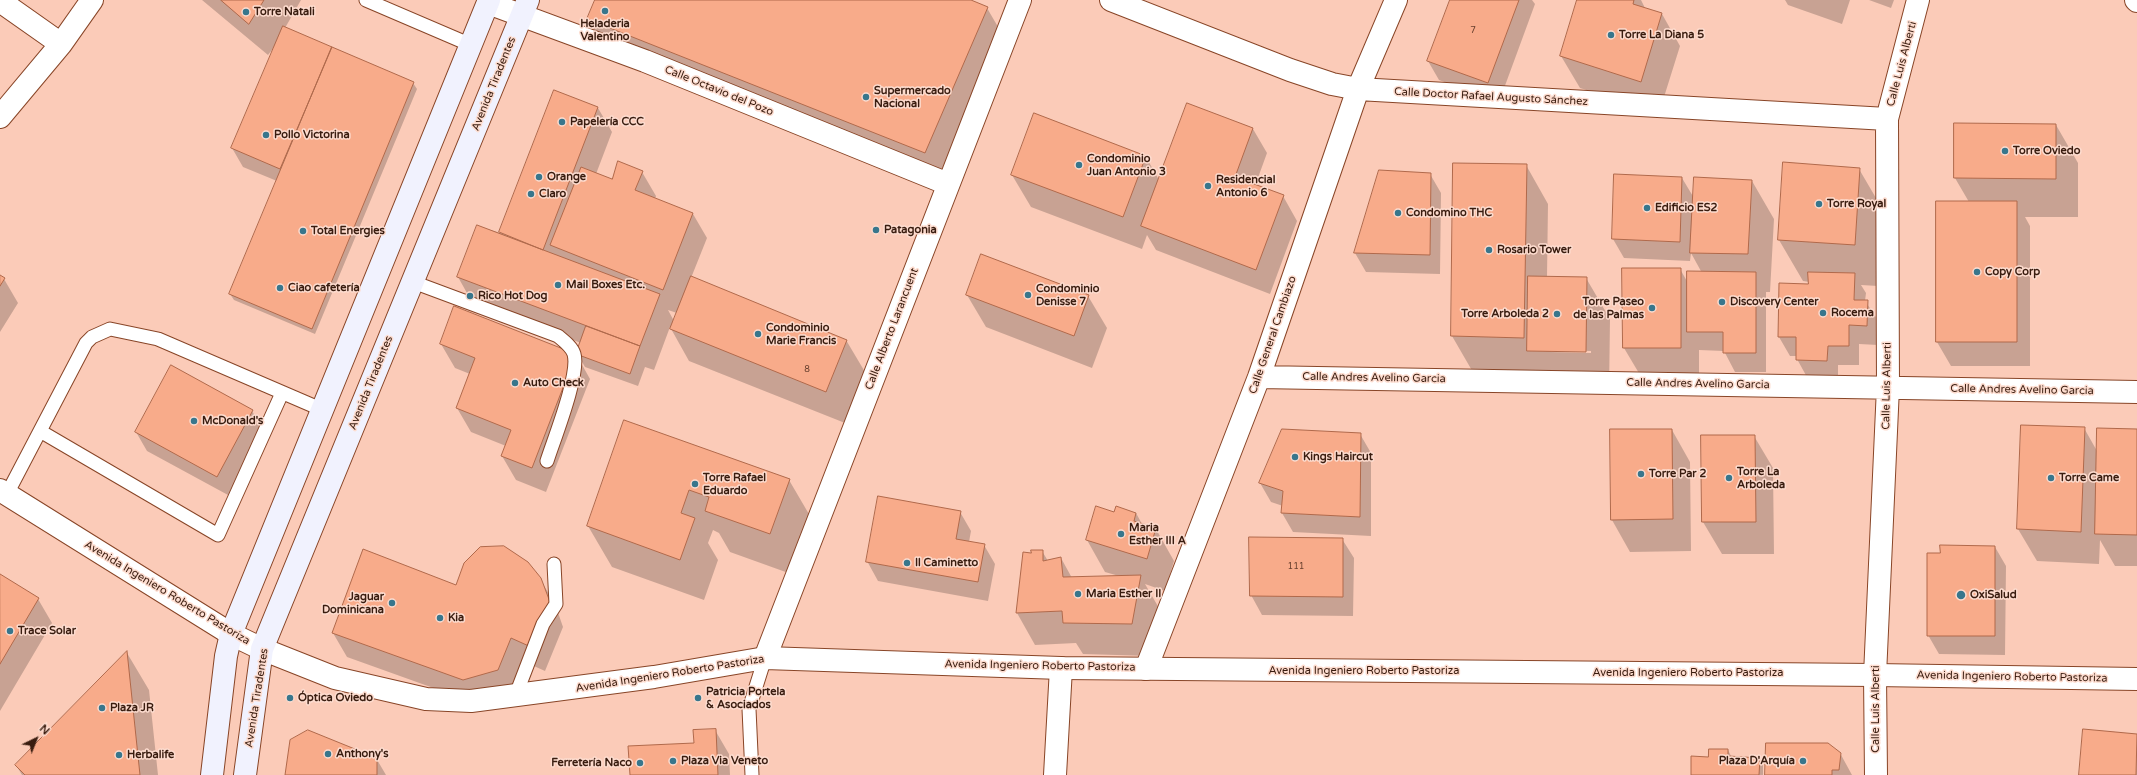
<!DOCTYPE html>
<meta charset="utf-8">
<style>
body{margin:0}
#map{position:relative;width:2137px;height:775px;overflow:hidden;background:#fbcbb8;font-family:"Varela Round",sans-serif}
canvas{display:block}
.north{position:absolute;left:16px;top:719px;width:40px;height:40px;-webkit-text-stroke:3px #fddccf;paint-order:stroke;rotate:43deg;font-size:11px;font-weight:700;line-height:16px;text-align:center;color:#391c0f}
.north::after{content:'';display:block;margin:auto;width:14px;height:18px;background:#391c0f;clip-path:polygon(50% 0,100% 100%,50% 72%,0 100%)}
</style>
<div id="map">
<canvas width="2137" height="775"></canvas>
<div class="north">N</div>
</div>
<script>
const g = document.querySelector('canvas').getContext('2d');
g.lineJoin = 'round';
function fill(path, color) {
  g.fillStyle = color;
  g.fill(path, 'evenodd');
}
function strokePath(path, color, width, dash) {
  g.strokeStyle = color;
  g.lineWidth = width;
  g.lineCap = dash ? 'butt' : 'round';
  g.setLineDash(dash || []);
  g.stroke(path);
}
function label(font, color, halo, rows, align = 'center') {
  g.font = font + ' "Varela Round",sans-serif';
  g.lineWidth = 3;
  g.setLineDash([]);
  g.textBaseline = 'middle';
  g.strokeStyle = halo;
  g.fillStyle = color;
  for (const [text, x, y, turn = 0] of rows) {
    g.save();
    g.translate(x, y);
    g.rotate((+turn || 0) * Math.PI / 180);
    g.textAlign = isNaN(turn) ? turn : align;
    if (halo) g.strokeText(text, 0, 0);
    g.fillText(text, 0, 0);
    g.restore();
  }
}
fill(new Path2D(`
 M 202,0 L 301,0 L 285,28 L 413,83 L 417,89 L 315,334 L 234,300 L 230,294 L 277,181 L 243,167 L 232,148 L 275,46 L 268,55 Z
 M 596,0 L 968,0 L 987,8 L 1001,32 L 939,176 L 602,43 L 588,19 Z
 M 1451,0 L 1532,0 L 1535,4 L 1499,102 L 1439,80 L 1428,61 Z
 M 1578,0 L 1641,0 L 1646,10 L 1662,14 L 1680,46 L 1659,113 L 1580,88 L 1561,56 Z
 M 1785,0 L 1850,0 L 1842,24 L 1788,5 Z
 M 1869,0 L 1894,0 L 1891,8 Z
 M 555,91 L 598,108 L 612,132 L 596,174 L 612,181 L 642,172 L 656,196 L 655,199 L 693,214 L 707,238 L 691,278 L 846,340 L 865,372 L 845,423 L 689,361 L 670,327 L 654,370 L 645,367 L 638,386 L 585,367 L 577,353 L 581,343 L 472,302 L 458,277 L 478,226 L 500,233 ZM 668,310 L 677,313 L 674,321 Z
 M 1187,104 L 1253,129 L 1267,153 L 1255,186 L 1283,196 L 1297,221 L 1270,294 L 1156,250 L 1147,235 L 1142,249 L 1031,207 L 1012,175 L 1146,157 L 1159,180 Z
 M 2056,125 L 2078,163 L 2078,217 L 2025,217 L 2030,226 L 2030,366 L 1951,366 L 1937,342 L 1969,202 L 1955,178 Z
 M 1526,165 L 1548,204 L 1547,277 L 1586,278 L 1610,319 L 1609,393 L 1474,374 L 1452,336 ZM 1551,350 L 1591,351 L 1591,353 L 1551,352 Z
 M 1859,169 L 1883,210 L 1878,286 L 1861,285 L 1866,293 L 1865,301 L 1878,320 L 1878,345 L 1859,344 L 1859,365 L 1838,365 L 1838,379 L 1808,379 L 1797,359 L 1797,356 L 1790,356 L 1779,337 L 1809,282 L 1803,281 L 1779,240 Z
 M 1430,174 L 1441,193 L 1440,274 L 1366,272 L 1355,253 Z
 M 1682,178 L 1694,198 L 1752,181 L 1774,219 L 1770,292 L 1766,292 L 1766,372 L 1735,372 L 1724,351 L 1699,350 L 1699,380 L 1643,380 L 1624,348 L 1680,269 L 1688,283 L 1702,273 L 1691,253 L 1690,261 L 1624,258 L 1613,239 Z
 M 0,276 L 4,279 L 18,303 L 0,332 Z
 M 967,295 L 1088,296 L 1107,328 L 1092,368 L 986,327 Z
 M 441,344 L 576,354 L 590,379 L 546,492 L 516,480 L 502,456 L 506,446 L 471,432 L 457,408 L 470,374 L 455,368 Z
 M 252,411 L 263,430 L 228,495 L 147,451 L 136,432 Z
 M 625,421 L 789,480 L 813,521 L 794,575 L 730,552 L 719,533 L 713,530 L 708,543 L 718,560 L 704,600 L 612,567 L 588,526 Z
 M 2084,428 L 2097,451 L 2137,430 L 2137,566 L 2115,566 L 2100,540 L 2099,564 L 2037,561 L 2018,529 Z
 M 1672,430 L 1690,462 L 1691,551 L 1630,552 L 1612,520 Z
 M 1360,434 L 1371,453 L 1371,536 L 1293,532 L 1282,513 L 1283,506 L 1271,502 L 1260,483 Z
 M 1702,436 L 1754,436 L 1773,468 L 1774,554 L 1722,554 L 1703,522 Z
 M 960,512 L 971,531 L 969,542 L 984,545 L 995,564 L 988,601 L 878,581 L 867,561 Z
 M 1115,513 L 1136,513 L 1142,524 L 1156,529 L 1174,561 L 1165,591 L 1145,584 L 1159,608 L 1150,656 L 1083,654 L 1076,643 L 1035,645 L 1017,613 L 1032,554 L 1042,551 L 1048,561 L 1061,558 L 1072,578 L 1119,576 L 1105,572 L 1087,540 Z
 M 1342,539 L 1354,558 L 1353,616 L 1262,615 L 1251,595 Z
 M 1995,547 L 2006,566 L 2005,655 L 1939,654 L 1928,635 L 1941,554 Z
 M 0,576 L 38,599 L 52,623 L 0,711 Z
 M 540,579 L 555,604 L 563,627 L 545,671 L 525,662 L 512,695 L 478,704 L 347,657 L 333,633 L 456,586 Z
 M 127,653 L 149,690 L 158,775 L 22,775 L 16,765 Z
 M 715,730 L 729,754 L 730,775 L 631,775 L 695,744 Z
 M 2084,730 L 2137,735 L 2137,775 L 2080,775 Z
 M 1728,750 L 1731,756 L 1759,759 L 1763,765 L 1763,775 L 1692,775 Z
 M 1840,753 L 1852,775 L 1766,775 Z
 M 376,758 L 386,775 L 286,775 Z`), '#0003');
const building = new Path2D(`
 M 221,0 L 264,0 L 249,24 Z
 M 595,0 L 971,0 L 988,7 L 925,153 L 587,19 Z
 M 1450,0 L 1519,0 L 1488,83 L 1427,61 Z
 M 1577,0 L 1634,0 L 1633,4 L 1662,13 L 1641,82 L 1560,56 Z
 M 283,26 L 332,47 L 280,169 L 231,148 Z
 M 332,47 L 414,82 L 312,329 L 229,294 Z
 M 554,90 L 598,107 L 543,250 L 499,232 Z
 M 1187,103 L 1253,128 L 1235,177 L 1284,195 L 1256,270 L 1141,226 Z
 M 1034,113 L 1146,156 L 1123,217 L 1011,175 Z
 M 1954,123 L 2056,124 L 2056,179 L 1954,178 Z
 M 618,161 L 643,171 L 635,190 L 693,213 L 663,290 L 550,245 L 581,167 L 612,179 Z
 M 1783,162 L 1860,168 L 1855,245 L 1778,240 Z
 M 1453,163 L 1527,164 L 1524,338 L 1451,336 Z
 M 1379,170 L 1431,173 L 1430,255 L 1354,253 Z
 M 1614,174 L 1682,177 L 1680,242 L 1612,239 Z
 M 1694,177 L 1752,180 L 1748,254 L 1690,253 Z
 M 1936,201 L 2017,201 L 2017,342 L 1936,342 Z
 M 477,225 L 660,294 L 640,346 L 457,277 Z
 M 981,254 L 1089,295 L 1074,336 L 966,295 Z
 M 1622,268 L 1681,268 L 1681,348 L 1623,348 Z
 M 1687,271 L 1756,272 L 1756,353 L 1723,353 L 1723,332 L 1687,332 Z
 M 1808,272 L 1855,273 L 1854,300 L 1868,300 L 1867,326 L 1849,325 L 1849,346 L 1828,346 L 1827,361 L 1796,360 L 1796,337 L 1778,337 L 1779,283 L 1808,284 Z
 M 0,275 L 5,278 L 0,286 Z
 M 691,276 L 847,340 L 826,392 L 670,329 Z
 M 1528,276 L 1587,277 L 1586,352 L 1527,351 Z
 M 454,306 L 576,354 L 532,468 L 501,456 L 511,430 L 456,408 L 475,358 L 440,344 Z
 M 586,326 L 640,346 L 630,374 L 576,354 Z
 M 171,365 L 253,410 L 217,477 L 135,432 Z
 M 624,420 L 790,479 L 770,534 L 705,511 L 709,497 L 689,490 L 681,513 L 695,518 L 680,560 L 587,526 Z
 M 2021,425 L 2085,427 L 2081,532 L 2017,529 Z
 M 2097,428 L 2137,429 L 2137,535 L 2095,534 Z
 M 1282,429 L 1361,433 L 1360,517 L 1281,513 L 1283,491 L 1259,483 Z
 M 1610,429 L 1672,429 L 1673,519 L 1611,520 Z
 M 1701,435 L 1755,435 L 1756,522 L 1702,522 Z
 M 878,496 L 961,511 L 956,539 L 985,544 L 978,582 L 866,562 Z
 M 1096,506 L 1114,512 L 1116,506 L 1136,513 L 1134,521 L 1156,528 L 1147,559 L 1086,540 Z
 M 1249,537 L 1343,538 L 1343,597 L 1250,596 Z
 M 1940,545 L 1995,546 L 1995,636 L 1927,636 L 1927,553 L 1940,553 Z
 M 504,546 L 528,562 L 541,578 L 550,602 L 531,647 L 511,638 L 498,670 L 463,680 L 332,633 L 363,549 L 456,585 L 464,563 L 480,547 Z
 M 1031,550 L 1043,550 L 1043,561 L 1061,557 L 1063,577 L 1141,575 L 1132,624 L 1063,623 L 1062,611 L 1016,613 L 1023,552 L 1031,553 Z
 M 0,574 L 39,598 L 0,664 Z
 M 127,651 L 140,775 L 25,775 L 15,765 Z
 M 716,729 L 718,775 L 630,775 L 628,746 L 694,743 L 693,730 Z
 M 2083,729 L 2137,734 L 2136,775 L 2079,775 Z
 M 308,730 L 377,758 L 377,775 L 285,775 L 290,740 Z
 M 1766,743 L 1828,743 L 1841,753 L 1839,770 L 1832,770 L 1832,775 L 1765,775 Z
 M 1709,749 L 1728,749 L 1728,756 L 1760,758 L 1759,775 L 1691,775 L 1691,756 L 1708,757 Z`);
fill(building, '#f8ab8a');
strokePath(building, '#b0694b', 1);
const service = new Path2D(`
 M 366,0 L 471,45
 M 413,282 L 558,336 C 564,341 572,347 574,354 C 580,374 554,439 547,461
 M 40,431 L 218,535 L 282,393
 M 7,494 L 86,343 L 92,337 L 110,329 L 158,339 L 323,410
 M 515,697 L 543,624 L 556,604 L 554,564
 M 752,775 L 749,709 L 765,658`);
const minor = new Path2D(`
 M 1111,0 L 1290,70 L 1332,84 L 1358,89 L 1887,119
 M 2136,0 L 2137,1
 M 0,1 L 61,44
 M 488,3 L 645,61 L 948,184
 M 0,117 L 61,44 L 92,0
 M 1259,377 L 2137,392
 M 765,658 L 1020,0
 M 1146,669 L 1259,377 L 1358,89 L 1396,0
 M 1055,775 L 1061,668
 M 1876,775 L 1875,675 L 1888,387 L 1887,119 L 1918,0`);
const tertiary = new Path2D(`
 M 0,490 L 231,634 L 262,649 L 335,678 L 426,699 L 471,701 L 654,677 L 765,658 L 1061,668 L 1875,675 L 2137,679`);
const secondary = new Path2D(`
 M 212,775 L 226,656 L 231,634 L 489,0
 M 245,775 L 262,649 L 528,0`);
strokePath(service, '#884527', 15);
strokePath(minor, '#884527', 24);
strokePath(tertiary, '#884527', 24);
strokePath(secondary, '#884527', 24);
strokePath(service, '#fff', 13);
strokePath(minor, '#fff', 22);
strokePath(tertiary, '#fff', 22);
strokePath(secondary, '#f1f2fe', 22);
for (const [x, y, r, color] of [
 [605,11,4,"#38768c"],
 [246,12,4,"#38768c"],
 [1611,35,4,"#38768c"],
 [866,97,4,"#38768c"],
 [562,122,4,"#38768c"],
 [266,135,4,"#38768c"],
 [2005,151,4,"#38768c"],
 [1079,165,4,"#38768c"],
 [539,177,4,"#38768c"],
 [1208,186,4,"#38768c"],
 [531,194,4,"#38768c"],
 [1819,204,4,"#38768c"],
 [1647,208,4,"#38768c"],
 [1398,213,4,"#38768c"],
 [876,230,4,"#38768c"],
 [303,231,4,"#38768c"],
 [1489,250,4,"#38768c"],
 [1977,272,4,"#38768c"],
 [558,285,4,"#38768c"],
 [280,288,4,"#38768c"],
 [1028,295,4,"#38768c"],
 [470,296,4,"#38768c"],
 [1722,302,4,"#38768c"],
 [1652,308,4,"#38768c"],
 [1823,313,4,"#38768c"],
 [1557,314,4,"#38768c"],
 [758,334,4,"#38768c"],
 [515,383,4,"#38768c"],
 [194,421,4,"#38768c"],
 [1295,457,4,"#38768c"],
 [1641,474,4,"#38768c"],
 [1729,478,4,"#38768c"],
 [2051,478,4,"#38768c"],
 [695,484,4,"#38768c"],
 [1121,534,4,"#38768c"],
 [907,563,4,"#38768c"],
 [1078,594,4,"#38768c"],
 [1961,595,5,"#38768c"],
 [392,603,4,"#38768c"],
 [440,618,4,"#38768c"],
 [10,631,4,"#38768c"],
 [290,698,4,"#38768c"],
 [698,698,4,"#38768c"],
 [102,708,4,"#38768c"],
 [328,754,4,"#38768c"],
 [119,755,4,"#38768c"],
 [673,761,4,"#38768c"],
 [1803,761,4,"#38768c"],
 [640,763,4,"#38768c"]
]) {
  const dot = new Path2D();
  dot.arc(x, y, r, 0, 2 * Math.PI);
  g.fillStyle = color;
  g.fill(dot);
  strokePath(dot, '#fddccf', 1.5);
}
label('9px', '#69402e', null, [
 ["7",1473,31],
 ["8",807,370],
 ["111",1296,567]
]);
label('bold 11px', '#391c0f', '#fddccf', [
 ["Torre Natali",254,12],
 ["Heladeria",605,24,"center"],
 ["Valentino",605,37,"center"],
 ["Torre La Diana 5",1619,35],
 ["Supermercado",874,91],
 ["Nacional",874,104],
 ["Papelería CCC",570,122],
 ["Pollo Victorina",274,135],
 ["Torre Oviedo",2013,151],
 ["Condominio",1087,159],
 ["Juan Antonio 3",1087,172],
 ["Orange",547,177],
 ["Residencial",1216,180],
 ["Antonio 6",1216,193],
 ["Claro",539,194],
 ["Torre Royal",1827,204],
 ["Edificio ES2",1655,208],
 ["Condomino THC",1406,213],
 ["Patagonia",884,230],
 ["Total Energies",311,231],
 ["Rosario Tower",1497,250],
 ["Copy Corp",1985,272],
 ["Mail Boxes Etc.",566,285],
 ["Ciao cafetería",288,288],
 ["Condominio",1036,289],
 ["Denisse 7",1036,302],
 ["Rico Hot Dog",478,296],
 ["Torre Paseo",1644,302,"right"],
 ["de las Palmas",1644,315,"right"],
 ["Discovery Center",1730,302],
 ["Rocema",1831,313],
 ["Torre Arboleda 2",1549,314,"right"],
 ["Condominio",766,328],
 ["Marie Francis",766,341],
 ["Auto Check",523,383],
 ["McDonald's",202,421],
 ["Kings Haircut",1303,457],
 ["Torre La",1737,472],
 ["Arboleda",1737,485],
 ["Torre Par 2",1649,474],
 ["Torre Rafael",703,478],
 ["Eduardo",703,491],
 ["Torre Came",2059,478],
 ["Maria",1129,528],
 ["Esther III A",1129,541],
 ["Il Caminetto",915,563],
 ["Maria Esther II",1086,594],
 ["OxiSalud",1970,595],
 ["Jaguar",384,597,"right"],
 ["Dominicana",384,610,"right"],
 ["Kia",448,618],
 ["Trace Solar",18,631],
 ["Patricia Portela",706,692],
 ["& Asociados",706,705],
 ["Óptica Oviedo",298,698],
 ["Plaza JR",110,708],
 ["Anthony's",336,754],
 ["Herbalife",127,755],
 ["Plaza Via Veneto",681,761],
 ["Plaza D'Arquía",1795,761,"right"],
 ["Ferretería Naco",632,763,"right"]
], 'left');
label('11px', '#391c0f', '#fddccf', [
 ["Calle Luis Alberti",1902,64,-75],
 ["Avenida Tiradentes",494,84,-68],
 ["Calle Octavio del Pozo",719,91,22],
 ["Calle Doctor Rafael Augusto Sánchez",1491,97,3],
 ["Calle Alberto Larancuent",892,329,-69],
 ["Calle General Cambiazo",1273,335,-71],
 ["Calle Andres Avelino Garcia",1374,378,1],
 ["Avenida Tiradentes",371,383,-68],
 ["Calle Andres Avelino Garcia",1698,384,1],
 ["Calle Luis Alberti",1887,386,-89],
 ["Calle Andres Avelino Garcia",2022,390,1],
 ["Avenida Ingeniero Roberto Pastoriza",167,593,31],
 ["Avenida Ingeniero Roberto Pastoriza",1040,666,1],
 ["Avenida Ingeniero Roberto Pastoriza",1364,671],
 ["Avenida Ingeniero Roberto Pastoriza",1688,673],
 ["Avenida Ingeniero Roberto Pastoriza",670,674,-9],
 ["Avenida Ingeniero Roberto Pastoriza",2012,677,1],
 ["Avenida Tiradentes",257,698,-81],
 ["Calle Luis Alberti",1876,709,-90]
]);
</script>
